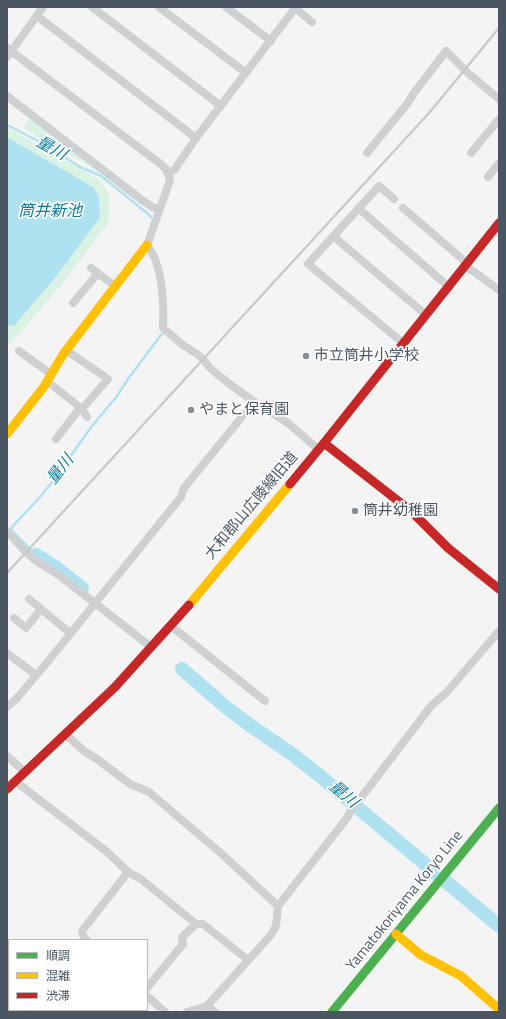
<!DOCTYPE html>
<meta charset="utf-8">
<style>
body{margin:0}
#map{position:relative;width:506px;height:1019px;overflow:hidden;background:#f4f4f4;font-family:"Titillium Web","Noto Sans JP",sans-serif}
canvas{display:block}
.frame{position:absolute;inset:0;border:8px solid #4a5661;pointer-events:none}
.legend{position:absolute;left:8px;top:939px;width:140px;height:72px;box-sizing:border-box;background:#fff;border:1px solid #b7bbc0;margin:0;padding:5px 7px;list-style:none;font-size:12px;color:#4a5661}
.legend li{display:flex;align-items:center;gap:8px;height:20px}
.legend b{width:20px;border:1px solid #b7bbc0}
</style>
<div id="map">
<canvas width="506" height="1019"></canvas>
<div class="frame"></div>
<ul class="legend">
<li><b style="height:5px;background:#4caf50"></b>順調</li>
<li><b style="height:5px;background:#ffc107"></b>混雑</li>
<li><b style="height:5px;background:#c62828"></b>渋滞</li>
</ul>
</div>
<script>
const g = document.querySelector('canvas').getContext('2d');
g.lineJoin = 'round';
function fill(path, color) {
  g.fillStyle = color;
  g.fill(path, 'evenodd');
}
function strokePath(path, color, width, dash) {
  g.strokeStyle = color;
  g.lineWidth = width;
  g.lineCap = dash ? 'butt' : 'round';
  g.setLineDash(dash || []);
  g.stroke(path);
}
function label(font, color, halo, rows, align = 'center') {
  g.font = font + ' "Titillium Web","Noto Sans JP",sans-serif';
  g.lineWidth = 3.5;
  g.setLineDash([]);
  g.textBaseline = 'middle';
  g.strokeStyle = halo;
  g.fillStyle = color;
  for (const [text, x, y, turn = 0] of rows) {
    g.save();
    g.translate(x, y);
    g.rotate((+turn || 0) * Math.PI / 180);
    g.textAlign = isNaN(turn) ? turn : align;
    if (halo) g.strokeText(text, 0, 0);
    g.fillText(text, 0, 0);
    g.restore();
  }
}
fill(new Path2D(`
 M 31,118 L 109,177 L 23,128 Z
 M 7,127 L 100,180 L 109,194 L 109,221 L 62,284 L 19,334 L 8,345 L 7,326 L 15,325 L 55,278 L 100,217 L 99,197 L 93,187 L 7,137 Z`), '#d9f2e3');
fill(new Path2D(`
 M 7,137 L 93,187 L 99,197 L 100,218 L 55,278 L 15,325 L 7,326 Z`), '#aee2f0');
strokePath(new Path2D(`
 M 7,125 L 42,143 L 80,167 L 101,176 L 147,213 L 151,217
 M 36,555 L 12,531 L 12,527 L 41,496 L 53,481 L 92,426 L 117,396 L 128,379 L 164,331`), '#aee2f0', 2.5);
strokePath(new Path2D(`
 M 36,555 L 55,567 L 82,588
 M 182,669 L 227,708 L 251,726 L 292,754 L 320,776 L 499,926`), '#aee2f0', 14);
strokePath(new Path2D(`
 M 133,1012 L 134,1010`), '#bcc7c4', 1.5, [3, 2]);
strokePath(new Path2D(`
 M 92,7 L 221,106
 M 159,7 L 246,73
 M 226,7 L 271,41
 M 294,7 L 312,22
 M 37,16 L 196,138
 M 7,48 L 162,165 L 166,169 L 170,179 L 168,186 L 147,245 C 163,265 164,303 163,328 L 183,345 L 200,356 L 211,369 L 227,382 L 260,406 L 288,423 L 318,449
 M 7,57 L 43,7
 M 7,96 L 142,200 L 152,207 L 160,209
 M 367,153 L 407,104 L 414,93 L 446,51 L 468,73 L 499,99
 M 471,153 L 499,119
 M 168,174 L 175,169 L 196,138 L 296,7
 M 488,177 L 499,163
 M 394,199 L 379,186 L 308,264 L 403,343
 M 358,208 L 449,287
 M 403,208 L 468,264
 M 333,236 L 426,315
 M 466,266 L 499,290
 M 91,268 L 115,286
 M 73,303 L 98,273
 M 66,350 L 108,379 L 82,409
 M 19,351 L 51,374
 M 47,381 L 82,409 L 87,417
 M 56,439 L 80,408
 M 7,531 L 24,550 L 35,560 L 59,575 L 151,647
 M 29,599 L 70,633
 M 14,618 L 26,628 L 41,609
 M 171,626 L 265,701
 M 7,653 L 36,675
 M 7,707 L 18,697 L 50,659 L 181,497 L 184,488 L 254,402
 M 65,734 L 84,751 L 97,759 L 130,784 L 149,792 L 223,855 L 278,906
 M 7,756 L 25,772
 M 16,782 L 106,851 L 128,872 L 141,879 L 196,924 L 203,924 L 248,960
 M 87,940 L 84,938 L 82,931 L 128,872
 M 147,988 L 183,944 L 182,937 L 196,924
 M 147,996 L 165,1012
 M 207,1006 L 215,1012
 M 31,1012 L 33,1010
 M 187,1012 L 207,1006 L 270,936 L 276,926 L 278,906 L 347,818 L 350,812 L 431,706 L 447,692 L 499,631`), '#ced0d2', 8);
strokePath(new Path2D(`
 M 332,1012 L 499,808`), '#4caf50', 9);
strokePath(new Path2D(`
 M 7,434 L 43,388 L 64,353 L 147,245
 M 189,605 L 290,484
 M 396,934 L 421,955 L 461,976 L 499,1009`), '#ffc107', 9);
strokePath(new Path2D(`
 M 324,443 L 411,511 L 448,548 L 499,589
 M 290,484 L 324,443 L 499,223
 M 7,789 L 115,687 L 189,605`), '#c62828', 9);
strokePath(new Path2D(`
 M 7,573 L 429,113 L 499,28`), '#c9cacc', 2.5);
for (const [x, y, r, color] of [
 [306,356,4,"#868d94"],
 [191,410,4,"#868d94"],
 [355,511,4,"#868d94"]
]) {
  const dot = new Path2D();
  dot.arc(x, y, r, 0, 2 * Math.PI);
  g.fillStyle = color;
  g.fill(dot);
  strokePath(dot, '#fff', 1.5);
}
label('15px', '#4a5661', '#fff', [
 ["市立筒井小学校",314,356],
 ["やまと保育園",199,410],
 ["筒井幼稚園",363,511]
], 'left');
label('15px', '#4a5661', '#fff', [
 ["大和郡山広陵線旧道",252,506,-50],
 ["Yamatokoriyama Koryo Line",405,901,-51]
]);
label('italic 16px', '#0c7c9b', '#fff', [
 ["量川",51,149,29],
 ["筒井新池",50,212],
 ["量川",61,470,-52],
 ["量川",343,795,40]
]);
</script>
